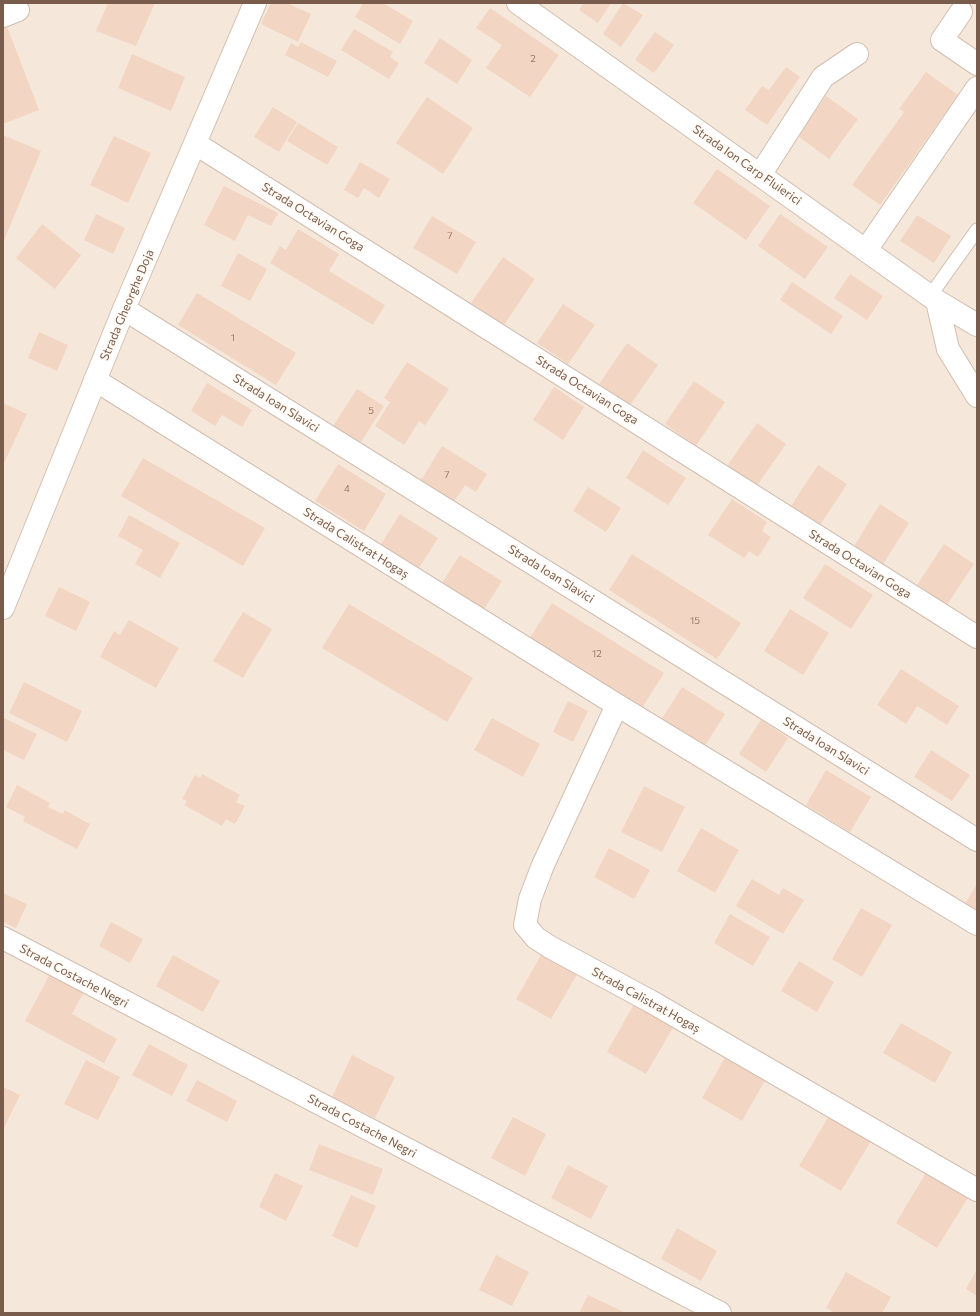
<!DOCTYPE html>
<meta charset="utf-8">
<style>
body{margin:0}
#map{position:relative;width:980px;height:1316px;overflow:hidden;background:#fdf6ec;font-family:Commissioner,sans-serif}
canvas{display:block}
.frame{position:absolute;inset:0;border:4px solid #7a5c4d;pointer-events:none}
</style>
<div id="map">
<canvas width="980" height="1316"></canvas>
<div class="frame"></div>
</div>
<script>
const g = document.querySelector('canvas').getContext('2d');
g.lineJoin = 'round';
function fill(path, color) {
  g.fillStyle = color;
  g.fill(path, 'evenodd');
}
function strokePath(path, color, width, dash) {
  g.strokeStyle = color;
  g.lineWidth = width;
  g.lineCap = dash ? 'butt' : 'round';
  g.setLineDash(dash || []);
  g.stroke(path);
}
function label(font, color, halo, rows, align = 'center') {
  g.font = font + ' Commissioner,sans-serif';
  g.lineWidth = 3;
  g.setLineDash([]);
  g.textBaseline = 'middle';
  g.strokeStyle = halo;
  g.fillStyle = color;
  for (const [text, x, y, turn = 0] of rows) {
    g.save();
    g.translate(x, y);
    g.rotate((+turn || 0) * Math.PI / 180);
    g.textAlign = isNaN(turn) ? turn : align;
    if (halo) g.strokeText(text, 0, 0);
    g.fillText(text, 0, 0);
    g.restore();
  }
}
fill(new Path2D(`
 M 3,3 L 977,3 L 977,1313 L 3,1313 Z`), '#f5e8da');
fill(new Path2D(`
 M 108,3 L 155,3 L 136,46 L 96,31 Z
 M 271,3 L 287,3 L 311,14 L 298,42 L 261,24 Z
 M 363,3 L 383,3 L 413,21 L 400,44 L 355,17 Z
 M 584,3 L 611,3 L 598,23 L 579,10 Z
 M 623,3 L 643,15 L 621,47 L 603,34 Z
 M 490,8 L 559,55 L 530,97 L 486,68 L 502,45 L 476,28 Z
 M 6,24 L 39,110 L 3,124 L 3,25 Z
 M 354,29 L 393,52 L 390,57 L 399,63 L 389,79 L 341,50 Z
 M 655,32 L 674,45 L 654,73 L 635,60 Z
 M 440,38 L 472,60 L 457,84 L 424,63 Z
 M 301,42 L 337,61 L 328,77 L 285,55 L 291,43 L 298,47 Z
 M 132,54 L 185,77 L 171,111 L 118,88 Z
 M 786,67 L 800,77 L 767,125 L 745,110 L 762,86 L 769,90 Z
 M 926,72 L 958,95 L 880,205 L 852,185 L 904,112 L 899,109 Z
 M 826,96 L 858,119 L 829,159 L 798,136 Z
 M 427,97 L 473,128 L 443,174 L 396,143 Z
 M 273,107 L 297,122 L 279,152 L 254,137 Z
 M 298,123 L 338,147 L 327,165 L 287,141 Z
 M 3,135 L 41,151 L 3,243 Z
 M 114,136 L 151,153 L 128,203 L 90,185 Z
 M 360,162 L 390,179 L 379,198 L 364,188 L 358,198 L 344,190 Z
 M 717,169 L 770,206 L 746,240 L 693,203 Z
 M 224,186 L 278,213 L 271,226 L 248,215 L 235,241 L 204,225 Z
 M 96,214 L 125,228 L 113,254 L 84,240 Z
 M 780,214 L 828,247 L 805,279 L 758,246 Z
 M 917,215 L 951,236 L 934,263 L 900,241 Z
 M 432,216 L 476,242 L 457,274 L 413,248 Z
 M 42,224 L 81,255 L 55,289 L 16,258 Z
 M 298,229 L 339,254 L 329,271 L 385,305 L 373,325 L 270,263 L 280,246 L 286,250 Z
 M 238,253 L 267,269 L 250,301 L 221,286 Z
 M 503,257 L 535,279 L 504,325 L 471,303 Z
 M 850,274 L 883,296 L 867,320 L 834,298 Z
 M 792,282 L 843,316 L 831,334 L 780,300 Z
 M 197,293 L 296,353 L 276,385 L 178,325 Z
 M 563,304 L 595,325 L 568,364 L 537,343 Z
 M 39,332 L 68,345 L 57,371 L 28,358 Z
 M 627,343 L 658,365 L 630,405 L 599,384 Z
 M 407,362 L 449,389 L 425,425 L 419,421 L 404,445 L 375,426 L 390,402 L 384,398 Z
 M 694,381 L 725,402 L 696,446 L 665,424 Z
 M 207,383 L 252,410 L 242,427 L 222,415 L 215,426 L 191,411 Z
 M 554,387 L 584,407 L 563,440 L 533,420 Z
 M 357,389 L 384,406 L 359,445 L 332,428 Z
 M 3,403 L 27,414 L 3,465 Z
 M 757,423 L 786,444 L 756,487 L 727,466 Z
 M 442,446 L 487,474 L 476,492 L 465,485 L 451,506 L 418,485 Z
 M 643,450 L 686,478 L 668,505 L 626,478 Z
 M 143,458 L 265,528 L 243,566 L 121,496 Z
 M 338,464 L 386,494 L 364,531 L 315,501 Z
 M 818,465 L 847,484 L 820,525 L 791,506 Z
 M 588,487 L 621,508 L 606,532 L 573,511 Z
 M 732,499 L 767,522 L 762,531 L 771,537 L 758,557 L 749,551 L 744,558 L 708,535 Z
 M 880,504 L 909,523 L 882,566 L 853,548 Z
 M 400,514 L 438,538 L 419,568 L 381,544 Z
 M 129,515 L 180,543 L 160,578 L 135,564 L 143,550 L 118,536 Z
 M 944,544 L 974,564 L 947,605 L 917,585 Z
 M 632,554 L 741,623 L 717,659 L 609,590 Z
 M 460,555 L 502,581 L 484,609 L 442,583 Z
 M 825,564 L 873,595 L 851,629 L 803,598 Z
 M 59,587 L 90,602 L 76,631 L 45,616 Z
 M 552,603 L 664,673 L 640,711 L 528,641 Z
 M 349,604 L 473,678 L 447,722 L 322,648 Z
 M 790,609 L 829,633 L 803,675 L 764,651 Z
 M 243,612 L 272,629 L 243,678 L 213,661 Z
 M 129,620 L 179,648 L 156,688 L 100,657 L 114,631 L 120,635 Z
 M 901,669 L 959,706 L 947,725 L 917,706 L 906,724 L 877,705 Z
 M 24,682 L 82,711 L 67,742 L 9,713 Z
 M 682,687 L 725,714 L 704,747 L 661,720 Z
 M 568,701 L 588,711 L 573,742 L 553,732 Z
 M 4,718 L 37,734 L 24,760 L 3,750 Z
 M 492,718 L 540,744 L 523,777 L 474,750 Z
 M 761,720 L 788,738 L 766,772 L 739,754 Z
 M 931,750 L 970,775 L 952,801 L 914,777 Z
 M 826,770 L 871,797 L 850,832 L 806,805 Z
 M 202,774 L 240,795 L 236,802 L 245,806 L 235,824 L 226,819 L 222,826 L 184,805 L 187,801 L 182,799 L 195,775 L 200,778 Z
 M 17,785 L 50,803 L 48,807 L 63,814 L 64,810 L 90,824 L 77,849 L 23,821 L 25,817 L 6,807 Z
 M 644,786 L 685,807 L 662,852 L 621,832 Z
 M 701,828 L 739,850 L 715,893 L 677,871 Z
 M 609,848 L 650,870 L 634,899 L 594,877 Z
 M 752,879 L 779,895 L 783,888 L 804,900 L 783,934 L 736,906 Z
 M 977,884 L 977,916 L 963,907 Z
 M 3,893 L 27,904 L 16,928 L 3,922 Z
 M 861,908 L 892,925 L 862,977 L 832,959 Z
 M 730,914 L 770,937 L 753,966 L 714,943 Z
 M 111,922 L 143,939 L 130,963 L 99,946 Z
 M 544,950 L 579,971 L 551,1019 L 516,999 Z
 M 173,955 L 220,981 L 203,1012 L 156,986 Z
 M 799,961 L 834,982 L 817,1012 L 781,991 Z
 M 51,972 L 85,990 L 72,1014 L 117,1039 L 104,1063 L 25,1021 Z
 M 634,1004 L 674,1026 L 646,1074 L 607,1052 Z
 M 901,1023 L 952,1052 L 935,1083 L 883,1053 Z
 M 149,1044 L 188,1065 L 172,1096 L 132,1075 Z
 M 727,1054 L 767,1077 L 742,1121 L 702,1098 Z
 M 352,1055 L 395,1077 L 375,1118 L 332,1097 Z
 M 86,1060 L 120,1077 L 98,1120 L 64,1104 Z
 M 197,1080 L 237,1101 L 227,1122 L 186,1101 Z
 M 3,1087 L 20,1095 L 3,1130 Z
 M 829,1116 L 871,1141 L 841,1191 L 799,1166 Z
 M 513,1117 L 546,1134 L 525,1176 L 491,1158 Z
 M 319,1144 L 383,1169 L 373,1195 L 309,1170 Z
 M 568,1165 L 608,1186 L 591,1219 L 551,1198 Z
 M 927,1171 L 969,1196 L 937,1248 L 896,1223 Z
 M 275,1173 L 303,1186 L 286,1221 L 259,1207 Z
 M 351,1195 L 376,1206 L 357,1248 L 332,1236 Z
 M 677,1228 L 717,1251 L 701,1281 L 661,1259 Z
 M 496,1255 L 529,1272 L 512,1306 L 479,1290 Z
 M 977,1269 L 977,1296 L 966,1289 Z
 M 846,1272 L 891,1297 L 882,1313 L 835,1313 L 826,1308 Z
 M 588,1295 L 626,1313 L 579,1313 Z`), '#f3d5c3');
const service = new Path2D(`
 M 930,296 L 977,230`);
const minor = new Path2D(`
 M 518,3 L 937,301 L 977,325
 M 961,12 L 942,40 L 977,64
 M 3,16 L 18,10
 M 196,144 L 977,637
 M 760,175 L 823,77 L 857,54
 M 866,250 L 977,88
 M 937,301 L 948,349 L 977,396
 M 124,309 L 977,840
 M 95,380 L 617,705 L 977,924
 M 617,705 L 543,865 L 530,899 L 525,925 L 536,938 L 550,947 L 650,1001 L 977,1190
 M 3,938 L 720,1313`);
const secondary = new Path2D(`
 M 3,608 L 124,309 L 255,3`);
strokePath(service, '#d1beb0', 15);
strokePath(minor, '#d1beb0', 24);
strokePath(secondary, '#d6c0b0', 24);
strokePath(service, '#fff', 13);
strokePath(minor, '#fff', 22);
strokePath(secondary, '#fff', 22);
label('10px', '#987a6a', null, [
 ["2",533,59],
 ["7",450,236],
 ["1",233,338],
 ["5",371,411],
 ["7",447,475],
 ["4",347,489],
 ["15",695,621],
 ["12",597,654]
]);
label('12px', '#7a5c4d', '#fffaf3', [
 ["Strada Ion Carp Fluierici",747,165,35],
 ["Strada Octavian Goga",313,217,32],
 ["Strada Gheorghe Doja",127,305,-67],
 ["Strada Octavian Goga",587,390,32],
 ["Strada Ioan Slavici",276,403,32],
 ["Strada Calistrat Hogaș",356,543,32],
 ["Strada Octavian Goga",860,564,32],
 ["Strada Ioan Slavici",551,574,32],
 ["Strada Ioan Slavici",826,746,32],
 ["Strada Costache Negri",74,976,28],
 ["Strada Calistrat Hogaș",646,1000,29],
 ["Strada Costache Negri",362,1126,28]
]);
</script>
